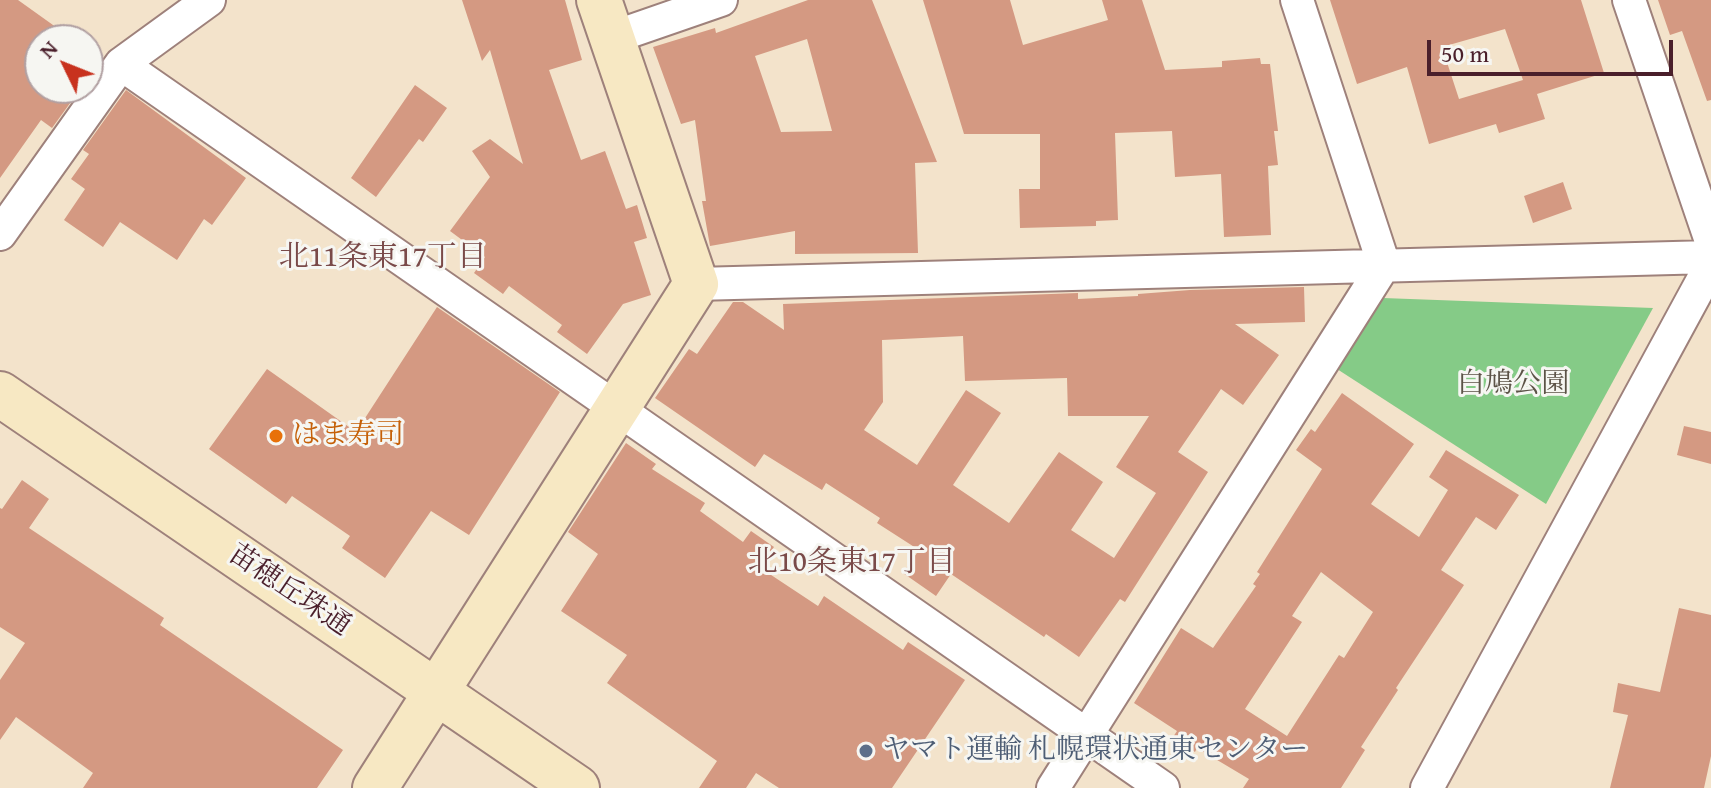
<!DOCTYPE html>
<meta charset="utf-8">
<style>
body{margin:0}
#map{position:relative;width:1711px;height:788px;overflow:hidden;background:#f3e3cb;font-family:"Gentium Book Plus",serif}
canvas{display:block}
.north{position:absolute;left:24px;top:24px;width:80px;height:80px;box-sizing:border-box;background:#f6f6f2;border:2px solid #b1a0a2;border-radius:50%;rotate:313deg;font-size:22px;font-weight:700;line-height:32px;text-align:center;color:#4a1f2b}
.north::after{content:'';display:block;margin:auto;width:28px;height:36px;background:#c8321e;clip-path:polygon(50% 0,100% 100%,50% 72%,0 100%)}
.scale{position:absolute;left:1427px;top:40px;width:246px;height:36px;box-sizing:border-box;border:4px solid #4a1f2b;border-top:0;padding-left:10px;font-size:24px;line-height:28px;white-space:nowrap;color:#4a1f2b;-webkit-text-stroke:6px #f6f6f2;paint-order:stroke}
</style>
<div id="map">
<canvas width="1711" height="788"></canvas>
<div class="north">N</div>
<div class="scale">50 m</div>
</div>
<script>
const g = document.querySelector('canvas').getContext('2d');
g.lineJoin = 'round';
function fill(path, color) {
  g.fillStyle = color;
  g.fill(path, 'evenodd');
}
function strokePath(path, color, width, dash) {
  g.strokeStyle = color;
  g.lineWidth = width;
  g.lineCap = dash ? 'butt' : 'round';
  g.setLineDash(dash || []);
  g.stroke(path);
}
function label(font, color, halo, rows, align = 'center') {
  g.font = font + ' "Gentium Book Plus","Noto Serif JP",serif';
  g.lineWidth = 6;
  g.setLineDash([]);
  g.textBaseline = 'middle';
  g.strokeStyle = halo;
  g.fillStyle = color;
  for (const [text, x, y, turn = 0] of rows) {
    g.save();
    g.translate(x, y);
    g.rotate((+turn || 0) * Math.PI / 180);
    g.textAlign = isNaN(turn) ? turn : align;
    if (halo) g.strokeText(text, 0, 0);
    g.fillText(text, 0, 0);
    g.restore();
  }
}
fill(new Path2D(`
 M 1383,298 L 1653,308 L 1546,504 L 1337,369 Z`), '#85cb87');
fill(new Path2D(`
 M 0,0 L 18,0 L 74,40 L 40,40 L 40,88 L 81,88 L 52,128 L 41,120 L 0,178 Z
 M 462,0 L 565,0 L 582,60 L 549,70 L 581,160 L 605,151 L 626,209 L 637,205 L 647,238 L 634,242 L 651,295 L 623,304 L 587,354 L 557,332 L 562,325 L 509,286 L 503,294 L 474,273 L 485,257 L 450,231 L 490,177 L 472,151 L 490,139 L 523,164 L 490,50 L 482,61 Z
 M 808,0 L 872,0 L 937,162 L 915,163 L 918,253 L 795,254 L 795,231 L 710,246 L 702,201 L 706,201 L 695,120 L 681,124 L 653,47 L 715,28 L 716,33 ZM 807,39 L 832,131 L 781,132 L 755,56 Z
 M 923,0 L 1010,0 L 1023,45 L 1108,20 L 1102,0 L 1142,0 L 1165,70 L 1222,67 L 1222,61 L 1260,58 L 1261,64 L 1270,64 L 1278,131 L 1274,131 L 1278,165 L 1268,166 L 1271,235 L 1224,237 L 1221,174 L 1175,177 L 1172,131 L 1115,133 L 1118,220 L 1096,221 L 1096,226 L 1020,228 L 1019,189 L 1040,189 L 1040,134 L 964,134 Z
 M 1330,0 L 1581,0 L 1604,73 L 1537,94 L 1545,119 L 1499,133 L 1496,124 L 1429,144 L 1407,67 L 1357,84 ZM 1505,29 L 1523,80 L 1459,99 L 1442,47 Z
 M 1658,0 L 1711,0 L 1711,100 L 1707,101 L 1682,31 L 1670,35 Z
 M 415,85 L 447,108 L 423,142 L 419,139 L 376,197 L 351,178 Z
 M 126,90 L 246,178 L 212,225 L 204,219 L 177,260 L 120,222 L 103,247 L 64,220 L 85,189 L 71,179 L 89,154 L 83,150 Z
 M 1563,182 L 1572,209 L 1533,223 L 1524,196 Z
 M 1304,287 L 1305,322 L 1235,324 L 1279,355 L 1243,405 L 1221,389 L 1178,452 L 1208,472 L 1125,602 L 1120,599 L 1079,657 L 1046,634 L 1044,637 L 951,574 L 936,596 L 903,573 L 919,550 L 877,523 L 880,518 L 826,483 L 822,490 L 764,454 L 755,467 L 655,398 L 689,349 L 697,354 L 733,302 L 743,302 L 784,330 L 783,304 L 1078,293 L 1078,299 L 1138,296 L 1138,294 L 1190,290 ZM 963,336 L 965,381 L 1067,378 L 1068,416 L 1149,416 L 1116,467 L 1156,493 L 1114,558 L 1071,530 L 1103,482 L 1059,452 L 1009,523 L 953,485 L 1001,413 L 966,390 L 917,465 L 864,430 L 883,402 L 882,340 Z
 M 437,307 L 560,392 L 469,535 L 431,511 L 385,578 L 342,548 L 350,536 L 292,496 L 286,504 L 209,449 L 267,369 L 356,432 Z
 M 1342,393 L 1414,444 L 1371,504 L 1419,537 L 1448,490 L 1429,477 L 1446,450 L 1519,495 L 1496,530 L 1476,517 L 1441,570 L 1464,585 L 1396,688 L 1398,690 L 1361,747 L 1365,750 L 1341,788 L 1243,788 L 1249,779 L 1197,748 L 1195,752 L 1173,737 L 1177,731 L 1134,703 L 1181,628 L 1213,648 L 1256,586 L 1253,584 L 1260,574 L 1257,572 L 1322,469 L 1296,450 L 1311,429 L 1315,432 ZM 1321,572 L 1373,612 L 1344,658 L 1339,655 L 1287,736 L 1245,709 L 1302,622 L 1292,616 Z
 M 1684,426 L 1711,432 L 1711,464 L 1677,455 Z
 M 626,443 L 656,464 L 652,469 L 705,503 L 700,511 L 743,542 L 751,531 L 774,547 L 759,567 L 818,606 L 824,596 L 903,650 L 908,642 L 965,680 L 892,788 L 779,788 L 756,773 L 746,788 L 699,788 L 717,761 L 607,683 L 627,655 L 561,611 L 598,554 L 568,532 Z
 M 22,480 L 49,499 L 29,528 L 164,618 L 160,625 L 343,750 L 317,788 L 83,788 L 93,773 L 16,717 L 0,740 L 0,680 L 25,643 L 0,627 L 0,508 L 2,509 Z
 M 1679,608 L 1711,615 L 1711,756 L 1704,788 L 1610,788 L 1628,715 L 1613,712 L 1618,683 L 1660,692 Z`), '#d49982');
const street = new Path2D(`
 M 1629,0 L 1711,241
 M 611,38 L 721,0
 M 121,64 L 1163,788
 M 0,234 L 121,64 L 209,0
 M 696,284 L 1711,257
 M 1053,788 L 1384,265 L 1297,0
 M 1427,788 L 1711,265`);
const secondary = new Path2D(`
 M 0,394 L 577,788
 M 375,788 L 696,284 L 599,0`);
strokePath(street, '#9e817b', 36);
strokePath(secondary, '#9e817b', 48);
strokePath(street, '#fff', 32);
strokePath(secondary, '#f7e8c3', 44);
for (const [x, y, r, color] of [
 [276,436,8,"#e8710a"],
 [866,751,8,"#5c6f8a"]
]) {
  const dot = new Path2D();
  dot.arc(x, y, r, 0, 2 * Math.PI);
  g.fillStyle = color;
  g.fill(dot);
  strokePath(dot, '#f6f6f2', 3);
}
label('28px', '#5c5347', '#f6f6f2', [
 ["白鳩公園",1513,385]
]);
label('28px', '#c56008', '#f6f6f2', [
 ["はま寿司",292,436]
], 'left');
label('28px', '#4a1f2b', '#f6f6f2', [
 ["苗穂丘珠通",289,591,34]
]);
label('28px', '#4e5e75', '#f6f6f2', [
 ["ヤマト運輸 札幌環状通東センター",882,751]
], 'left');
label('30px', '#7a4a49', '#f6f6f2', [
 ["北11条東17丁目",383,258],
 ["北10条東17丁目",852,563]
]);
</script>
